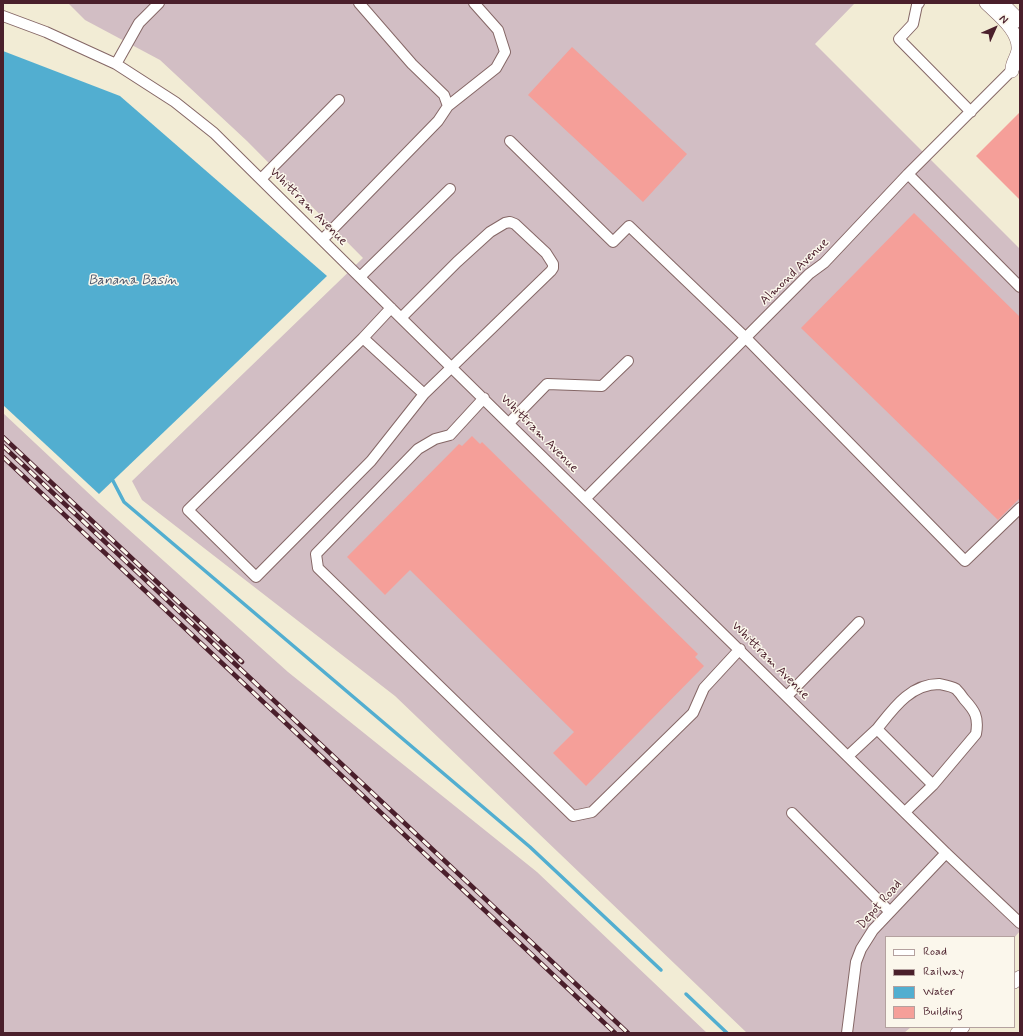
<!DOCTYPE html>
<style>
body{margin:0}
#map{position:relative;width:1023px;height:1036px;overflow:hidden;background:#f2ecd5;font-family:Mynerve,sans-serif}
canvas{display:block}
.frame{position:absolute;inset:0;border:4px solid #4a1f2b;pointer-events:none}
.legend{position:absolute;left:885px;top:936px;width:130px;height:92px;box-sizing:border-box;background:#fbf7ec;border:1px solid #b4a19f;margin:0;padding:5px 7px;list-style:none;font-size:12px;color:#4a1f2b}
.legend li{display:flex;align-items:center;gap:8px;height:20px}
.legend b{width:20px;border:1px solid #b4a19f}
.north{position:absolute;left:975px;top:8px;width:40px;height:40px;-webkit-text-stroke:3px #fbf7ec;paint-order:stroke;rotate:45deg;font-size:11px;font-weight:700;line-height:16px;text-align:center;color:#4a1f2b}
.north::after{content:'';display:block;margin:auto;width:14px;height:18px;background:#4a1f2b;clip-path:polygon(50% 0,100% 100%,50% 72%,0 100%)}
</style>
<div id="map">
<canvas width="1023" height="1036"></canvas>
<div class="frame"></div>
<ul class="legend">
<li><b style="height:5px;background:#fff"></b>Road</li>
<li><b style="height:5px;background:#4a1f2b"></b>Railway</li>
<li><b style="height:11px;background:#52aed0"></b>Water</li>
<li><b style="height:11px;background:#f59f99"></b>Building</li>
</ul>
<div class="north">N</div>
</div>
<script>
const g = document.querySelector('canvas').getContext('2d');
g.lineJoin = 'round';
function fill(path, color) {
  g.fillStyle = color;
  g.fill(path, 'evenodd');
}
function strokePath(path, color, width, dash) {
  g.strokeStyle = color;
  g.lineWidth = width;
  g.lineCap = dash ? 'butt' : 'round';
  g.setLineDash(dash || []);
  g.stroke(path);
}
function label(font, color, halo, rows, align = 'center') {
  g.font = font + ' Mynerve,sans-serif';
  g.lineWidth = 3;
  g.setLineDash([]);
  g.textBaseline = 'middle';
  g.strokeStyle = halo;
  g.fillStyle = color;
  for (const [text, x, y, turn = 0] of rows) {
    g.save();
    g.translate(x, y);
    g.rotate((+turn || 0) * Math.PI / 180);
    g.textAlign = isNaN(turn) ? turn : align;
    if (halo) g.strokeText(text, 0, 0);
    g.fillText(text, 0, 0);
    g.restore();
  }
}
fill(new Path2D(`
 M 68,3 L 855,3 L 815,44 L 1020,249 L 1020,931 L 1014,938 L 886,937 L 886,1027 L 911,1027 L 904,1033 L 747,1033 L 395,696 L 142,500 L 132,481 L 363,258 L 247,141 L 160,60 L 85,20 Z
 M 3,413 L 99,503 L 288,672 L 537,872 L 707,1033 L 3,1033 Z`), '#d2bec4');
fill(new Path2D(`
 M 3,51 L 120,96 L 327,276 L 99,494 L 3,405 Z`), '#52aed0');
strokePath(new Path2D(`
 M 111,477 L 124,502 L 530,847 L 661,970
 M 686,994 L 727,1033`), '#52aed0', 3.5);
fill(new Path2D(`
 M 572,47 L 687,154 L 643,202 L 528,95 Z
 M 1020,112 L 1020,200 L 976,156 Z
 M 914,213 L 1020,317 L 1020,498 L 998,520 L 801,328 Z
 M 472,436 L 480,444 L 482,442 L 698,654 L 695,657 L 704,666 L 586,786 L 553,753 L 574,732 L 410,570 L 385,595 L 347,557 L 459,444 L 462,446 Z`), '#f59f99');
const minor = new Path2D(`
 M 919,3 L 917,5 L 913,24 L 899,39 L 971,112
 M 3,16 L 46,32 L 116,64 L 175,102 L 214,133 L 401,318 L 946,853 L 1020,923
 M 116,64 L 139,23 L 159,3
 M 448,106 L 496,68 L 505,52 L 498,30 L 474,3
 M 510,141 L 613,242 L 629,226 L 746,338 L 965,561 L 1020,508
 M 908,174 L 1020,287
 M 261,179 L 339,100
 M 322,240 L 438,121 L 448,106 L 444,95 L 412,64 L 359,3
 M 360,277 L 450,189
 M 391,308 L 363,338 L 424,394 L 551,271 L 553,268 L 553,264 L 546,253 L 515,224 L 510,222 L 505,223 L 490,232 L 457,262 L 401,318
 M 363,338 L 188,510 L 256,577 L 371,461 L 424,394
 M 484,398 L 450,435 L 435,439 L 418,449 L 316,554 L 318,568 L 573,816 L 592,812 L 693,713 L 704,688 L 740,649
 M 509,423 L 547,384 L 602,386 L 628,361
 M 586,498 L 809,274 L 824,263 L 908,174 L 1016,66
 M 787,696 L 859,622
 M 877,729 C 893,709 910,684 939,684 C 944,685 951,686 956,689 C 959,692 962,696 964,699 C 975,711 979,717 976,734 L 933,785
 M 848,756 L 877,729 L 933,785 L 905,812
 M 792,813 L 890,912
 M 847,1033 L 856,962 L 861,949 L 873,930 L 946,853`);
const major = new Path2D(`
 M 986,3 C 998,15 1020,31 1018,50 C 1017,58 1011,63 1012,71
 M 1002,3 L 1020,21
 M 1014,982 L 1020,977
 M 957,1033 L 963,1027`);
strokePath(minor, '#856766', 12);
strokePath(major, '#856766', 14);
strokePath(minor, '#fff', 10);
strokePath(major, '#fff', 13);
const rail = new Path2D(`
 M 3,437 L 242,662
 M 3,446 L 628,1033
 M 3,457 L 615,1033`);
strokePath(rail, '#4a1f2b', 4.5);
strokePath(rail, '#fbf7ec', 3, [9]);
label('13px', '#4a1f2b', '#fbf7ec', [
 ["Whittram Avenue",308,207,45],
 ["Almond Avenue",795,272,-44],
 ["Whittram Avenue",539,434,45],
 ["Whittram Avenue",770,661,45],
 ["Depot Road",880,905,-49]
]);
label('italic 14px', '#4d586d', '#fbf7ec', [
 ["Banana Basin",133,281]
]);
</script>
